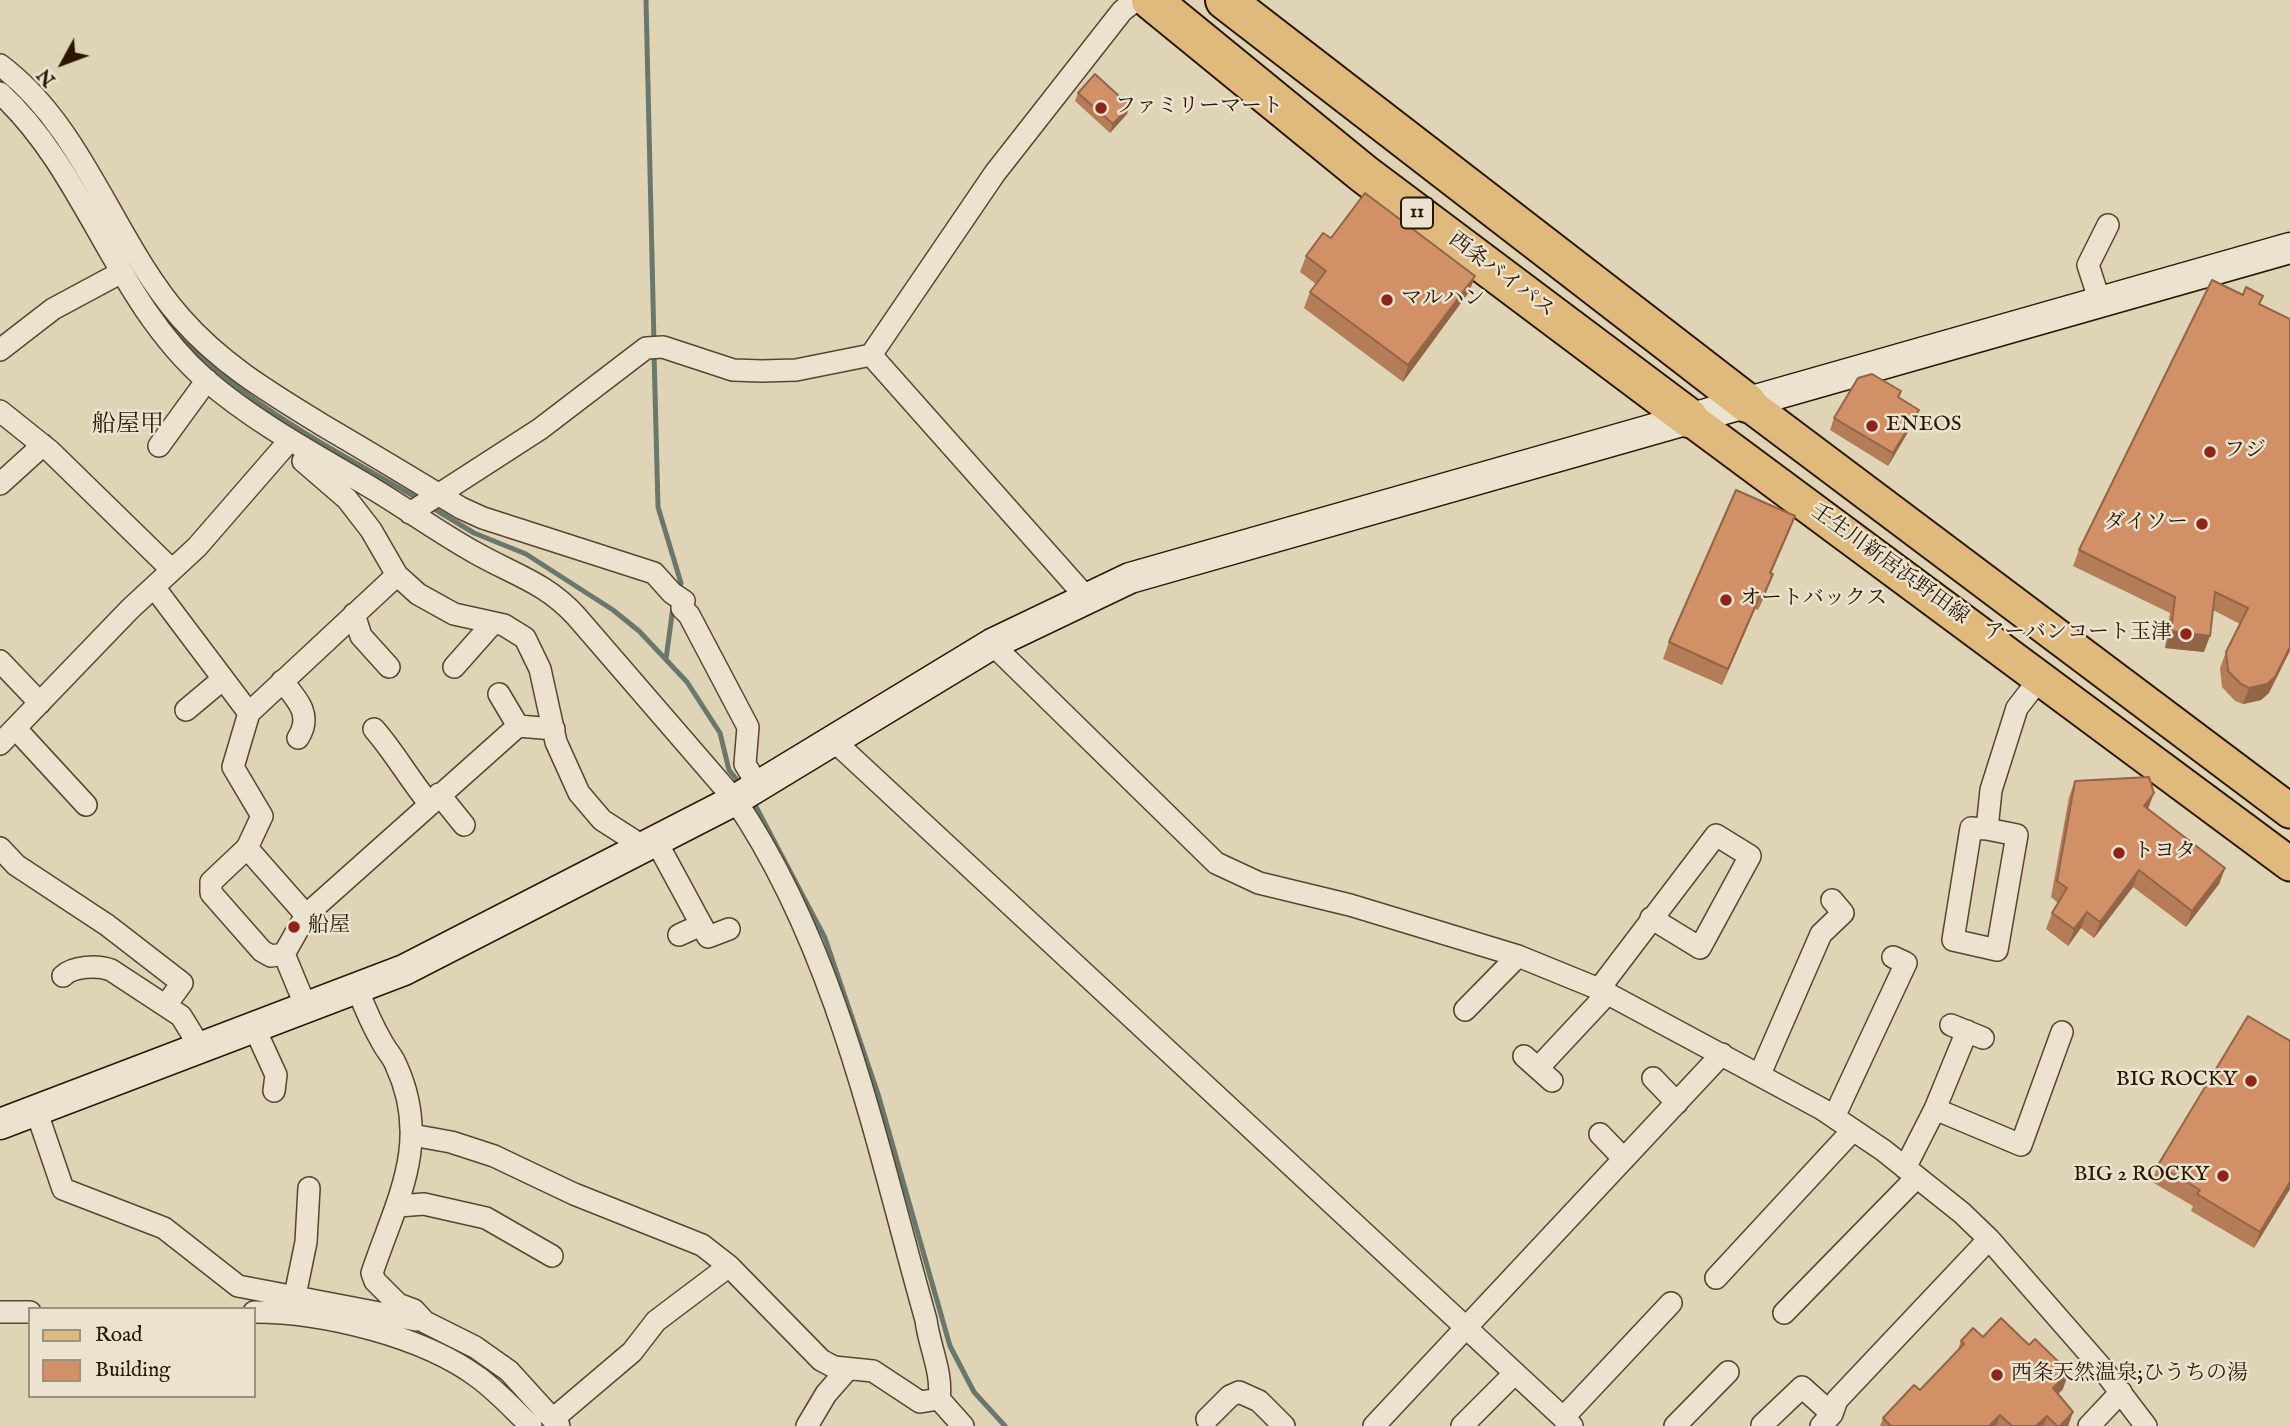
<!DOCTYPE html>
<meta charset="utf-8">
<style>
body{margin:0}
#map{position:relative;width:2290px;height:1426px;overflow:hidden;background:#e0d4b7;font-family:"IM FELL English",serif}
canvas{display:block}
.legend{position:absolute;left:28px;top:1307px;width:228px;height:91px;box-sizing:border-box;background:#ebe3d0;border:2px solid #9d917d;margin:0;padding:9px 12px;list-style:none;font-size:21px;color:#291701}
.legend li{display:flex;align-items:center;gap:14px;height:35px}
.legend b{width:35px;border:2px solid #9d917d}
.north{position:absolute;left:28px;top:28px;width:70px;height:70px;-webkit-text-stroke:5px #ebe3d0;paint-order:stroke;rotate:229deg;font-size:19px;font-weight:700;line-height:28px;text-align:center;color:#291701}
.north::after{content:'';display:block;margin:auto;width:24px;height:32px;background:#291701;clip-path:polygon(50% 0,100% 100%,50% 72%,0 100%)}
</style>
<div id="map">
<canvas width="2290" height="1426"></canvas>
<ul class="legend">
<li><b style="height:9px;background:#e0ba7c"></b>Road</li>
<li><b style="height:19px;background:#d19065"></b>Building</li>
</ul>
<div class="north">N</div>
</div>
<script>
const g = document.querySelector('canvas').getContext('2d');
g.lineJoin = 'round';
function strokePath(path, color, width, dash) {
  g.strokeStyle = color;
  g.lineWidth = width;
  g.lineCap = dash ? 'butt' : 'round';
  g.setLineDash(dash || []);
  g.stroke(path);
}
function fill(path, color) {
  g.fillStyle = color;
  g.fill(path, 'evenodd');
}
function label(font, color, halo, rows, align = 'center') {
  g.font = font + ' "IM FELL English","Noto Serif JP",serif';
  g.lineWidth = 5;
  g.setLineDash([]);
  g.textBaseline = 'middle';
  g.strokeStyle = halo;
  g.fillStyle = color;
  for (const [text, x, y, turn = 0] of rows) {
    g.save();
    g.translate(x, y);
    g.rotate((+turn || 0) * Math.PI / 180);
    g.textAlign = isNaN(turn) ? turn : align;
    if (halo) g.strokeText(text, 0, 0);
    g.fillText(text, 0, 0);
    g.restore();
  }
}
strokePath(new Path2D(`
 M 646,0 L 654,343
 M 0,80 L 36,114 L 50,134
 M 150,298 C 215,392 324,443 420,500
 M 654,353 L 658,507 L 681,583 L 679,591
 M 431,507 L 474,533 L 526,554 L 613,610 L 639,631 L 687,682 L 720,733 L 729,770 L 741,785
 M 666,659 L 673,607
 M 753,801 L 825,938 L 878,1094 L 950,1346 L 974,1392 L 1005,1426`), '#6a776d', 5);
const street = new Path2D(`
 M 0,65 C 85,129 112,239 181,318 C 222,365 272,394 324,426 C 370,453 415,480 461,508 L 483,518 L 654,573 L 672,593 L 684,601 L 682,608 L 689,615 L 748,727 L 745,764 L 758,786
 M 0,93 C 86,172 114,299 206,380 C 257,424 318,456 375,490 C 408,510 440,533 474,552 C 512,574 545,582 576,616 L 735,800 C 838,951 877,1147 926,1320 C 929,1346 943,1373 939,1399 L 963,1426
 M 2100,302 L 2088,265 L 2108,225
 M 0,350 L 53,309 L 120,273
 M 871,355 L 1086,597
 M 0,411 L 50,451 L 172,570
 M 159,446 L 207,380
 M 303,461 L 347,499 L 371,530 L 397,575 L 418,594 L 454,614 L 504,625 L 525,638 L 540,669 L 556,742 L 579,793 L 602,820 L 644,847
 M 0,484 L 43,445
 M 410,513 L 540,429 L 646,348 L 663,347 L 733,370 L 762,371 L 796,370 L 871,355 L 995,173 L 1122,11 L 1136,0
 M 154,587 L 249,713
 M 354,614 L 361,636 L 389,667
 M 992,644 L 1216,863 L 1259,883 L 1350,905 L 1518,956 L 1599,989 L 1822,1109 L 1883,1150 L 1962,1213 L 1989,1239 L 2101,1367 L 2146,1426
 M 0,661 L 40,703
 M 454,667 L 493,623
 M 282,681 C 297,699 313,715 298,738
 M 499,694 L 518,726
 M 186,710 L 223,679
 M 16,729 L 86,805
 M 374,729 C 395,753 409,779 429,803
 M 833,740 L 1572,1426
 M 0,744 L 130,609 L 197,547 L 290,440
 M 439,794 L 464,825
 M 1987,829 L 1971,828 L 1953,940 L 1997,950 L 2017,835 L 1987,829 L 1991,790 L 2017,708 L 2041,677
 M 656,841 L 708,937 L 729,929
 M 0,848 L 16,865 L 107,925 L 182,983 L 166,1005
 M 247,848 L 306,915 L 284,954
 M 306,915 L 518,726 L 554,729
 M 679,935 L 701,925
 M 63,976 C 73,966 98,965 111,970 L 181,1016 L 200,1047
 M 357,988 C 364,1006 372,1025 382,1042 C 386,1050 393,1057 396,1065 C 432,1143 396,1201 372,1273 L 375,1281 L 398,1304 L 414,1310 L 425,1322 L 475,1347 L 509,1371 L 559,1426
 M 1599,989 L 1716,835 L 1750,856 L 1700,948 L 1651,918
 M 306,1007 L 284,954 L 271,956 L 262,951 L 211,893 L 211,882 L 247,848 L 262,816 L 233,767 L 249,713 L 397,575
 M 1465,1010 L 1518,956
 M 1951,1025 L 1983,1038
 M 254,1027 L 276,1075 L 274,1091
 M 1524,1056 L 1552,1081
 M 1538,1068 L 1608,993
 M 1760,1074 L 1821,934 L 1843,913 L 1832,900
 M 1653,1078 L 1677,1103
 M 1935,1109 L 2021,1145 L 2062,1032
 M 36,1110 L 63,1189 L 164,1228 L 238,1286 L 416,1320
 M 1834,1117 L 1906,963 L 1893,957
 M 1600,1134 L 1624,1159
 M 412,1135 L 451,1142 L 494,1156 L 574,1194 L 702,1245 L 729,1266 L 821,1360 L 834,1367 L 873,1371 L 920,1402 L 939,1399
 M 1905,1168 L 1935,1109 L 1967,1031
 M 398,1206 L 424,1204 L 486,1218 L 552,1256
 M 1716,1278 L 1853,1130
 M 292,1310 L 306,1242 L 309,1188
 M 0,1312 L 30,1312
 M 254,1312 C 323,1312 423,1336 479,1378 C 498,1392 514,1410 531,1426
 M 1784,1313 L 1917,1177
 M 1563,1418 L 1671,1303
 M 553,1419 L 632,1352 L 656,1321 L 729,1266
 M 1207,1419 L 1230,1396 L 1239,1392 L 1259,1401 L 1284,1426
 M 1762,1425 L 1802,1387 L 1832,1414
 M 807,1426 L 826,1394 L 847,1370
 M 1374,1426 L 1722,1054
 M 1462,1426 L 1515,1373
 M 1675,1426 L 1728,1372
 M 1821,1426 L 1832,1414 L 1837,1400 L 1989,1239
 M 2089,1426 L 2121,1392`);
const secondary = new Path2D(`
 M 0,1124 L 404,970 L 735,800 L 992,644 L 1130,578 L 2290,248`);
const primary = new Path2D(`
 M 1747,403 L 2290,811
 M 1689,418 L 2290,864`);
const highway = new Path2D(`
 M 1151,0 L 1364,174 L 1689,418
 M 1225,0 L 1747,403`);
strokePath(street, '#57462e', 24);
strokePath(secondary, '#291701', 33);
strokePath(primary, '#291701', 37);
strokePath(highway, '#291701', 42);
strokePath(street, '#ebe3d0', 21);
strokePath(secondary, '#ebe3d0', 30);
strokePath(primary, '#e0ba7c', 33);
strokePath(highway, '#e0ba7c', 38);
fill(new Path2D(`
 M 1078,93 L 1127,114 L 1110,133 L 1075,101 Z
 M 1331,238 L 1475,276 L 1469,292 L 1403,382 L 1304,308 L 1310,292 L 1316,284 L 1300,272 L 1306,256 Z
 M 2260,304 L 2269,693 L 2261,700 L 2243,704 L 2235,701 L 2222,687 L 2220,668 L 2226,652 L 2240,624 L 2213,610 L 2204,652 L 2165,648 L 2170,613 L 2073,566 L 2079,550 Z
 M 1901,391 L 1899,397 L 1919,410 L 1914,422 L 1888,466 L 1830,430 L 1834,418 Z
 M 1789,532 L 1771,573 L 1773,574 L 1767,590 L 1758,610 L 1755,609 L 1722,685 L 1663,659 L 1669,642 Z
 M 2075,781 L 2148,809 L 2225,868 L 2219,884 L 2186,927 L 2133,887 L 2094,938 L 2081,928 L 2068,946 L 2046,929 L 2052,913 L 2058,903 L 2051,897 L 2069,797 Z
 M 2158,1165 L 2290,1189 L 2254,1248 L 2191,1211 L 2193,1206 L 2152,1182 Z
 M 1983,1337 L 2063,1389 L 2058,1394 L 2073,1412 L 2068,1426 L 1880,1426 L 1883,1418 L 1920,1390 L 1957,1352 L 1961,1341 Z`), '#b47c57');
fill(new Path2D(`
 M 1130,106 L 1127,114 L 1110,133 L 1113,124 Z
 M 1475,276 L 1469,292 L 1403,382 L 1408,365 Z
 M 1919,410 L 1914,422 L 1888,466 L 1893,453 Z
 M 1795,516 L 1789,532 L 1764,589 L 1770,573 Z
 M 1773,574 L 1767,590 L 1758,610 L 1764,594 Z
 M 1761,593 L 1755,609 L 1722,685 L 1728,669 Z
 M 2171,631 L 2210,636 L 2204,652 L 2165,648 Z
 M 2290,647 L 2290,651 L 2269,693 L 2261,700 L 2243,704 L 2249,688 Z
 M 2154,793 L 2148,809 L 2144,806 Z
 M 2225,868 L 2219,884 L 2186,927 L 2192,911 Z
 M 2139,870 L 2133,887 L 2094,938 L 2100,922 Z
 M 2087,912 L 2081,928 L 2068,946 L 2074,929 Z
 M 2290,1182 L 2290,1189 L 2254,1248 L 2260,1232 Z
 M 2069,1372 L 2063,1389 L 2047,1405 L 2053,1388 Z
 M 2073,1412 L 2068,1426 L 2060,1426 Z
 M 2000,1415 L 1996,1426 L 1989,1426 Z
 M 2047,1416 L 2043,1426 L 2036,1426 Z`), '#926547');
const building = new Path2D(`
 M 1095,74 L 1130,106 L 1113,124 L 1078,93 Z
 M 1365,193 L 1475,276 L 1408,365 L 1310,292 L 1326,271 L 1306,256 L 1323,233 L 1331,238 Z
 M 2212,280 L 2243,295 L 2246,287 L 2263,296 L 2259,304 L 2290,319 L 2290,647 L 2275,677 L 2267,684 L 2249,688 L 2241,684 L 2228,671 L 2226,652 L 2248,608 L 2215,592 L 2210,636 L 2171,631 L 2175,597 L 2079,550 Z
 M 1872,374 L 1901,391 L 1898,397 L 1919,410 L 1893,453 L 1834,418 L 1858,378 Z
 M 1736,490 L 1795,516 L 1770,573 L 1773,574 L 1764,594 L 1761,593 L 1728,669 L 1669,642 Z
 M 2149,777 L 2154,793 L 2144,806 L 2225,868 L 2192,911 L 2139,870 L 2100,922 L 2087,912 L 2074,929 L 2052,913 L 2067,888 L 2057,881 L 2075,781 Z
 M 2248,1016 L 2290,1041 L 2290,1182 L 2260,1232 L 2197,1194 L 2200,1190 L 2158,1165 Z
 M 2001,1318 L 2029,1345 L 2035,1339 L 2069,1372 L 2053,1388 L 2073,1412 L 2060,1426 L 2057,1426 L 2047,1416 L 2036,1426 L 2012,1426 L 2000,1415 L 1989,1426 L 1891,1426 L 1883,1418 L 1914,1385 L 1920,1390 L 1964,1344 L 1961,1341 L 1973,1328 L 1983,1337 Z`);
fill(building, '#d19065');
strokePath(building, '#926547', 2);
for (const [x, y, r, color] of [
 [1101,108,7,"#8f2418"],
 [1387,300,7,"#8f2418"],
 [1872,426,7,"#8f2418"],
 [2210,452,7,"#8f2418"],
 [2202,524,7,"#8f2418"],
 [1726,600,7,"#8f2418"],
 [2186,634,7,"#8f2418"],
 [2119,853,7,"#8f2418"],
 [294,927,7,"#8f2418"],
 [2251,1081,7,"#8f2418"],
 [2223,1176,7,"#8f2418"],
 [1997,1375,7,"#8f2418"]
]) {
  const dot = new Path2D();
  dot.arc(x, y, r, 0, 2 * Math.PI);
  g.fillStyle = color;
  g.fill(dot);
  strokePath(dot, '#ebe3d0', 2.5);
}
for (const [x, y, w] of [
 [1417,213,32]
]) {
  const box = new Path2D();
  box.roundRect(x - w / 2, y - 15.5, w, 31, 5);
  g.fillStyle = '#ebe3d0';
  g.fill(box);
  strokePath(box, '#291701', 2);
}
label('bold 19px', '#291701', null, [
 ["11",1417,213]
]);
label('21px', '#291701', '#ebe3d0', [
 ["ファミリーマート",1115,108],
 ["マルハン",1401,300],
 ["ENEOS",1886,426],
 ["フジ",2224,452],
 ["ダイソー",2188,524,"right"],
 ["オートバックス",1740,600],
 ["アーバンコート玉津",2172,634,"right"],
 ["トヨタ",2133,853],
 ["船屋",308,927],
 ["BIG ROCKY",2237,1081,"right"],
 ["BIG 2 ROCKY",2209,1176,"right"],
 ["西条天然温泉;ひうちの湯",2011,1375]
], 'left');
label('21px', '#291701', '#ebe3d0', [
 ["西条バイパス",1501,276,37],
 ["壬生川新居浜野田線",1889,565,36]
]);
label('24px', '#291701', '#ebe3d0', [
 ["船屋甲",128,426]
]);
</script>
